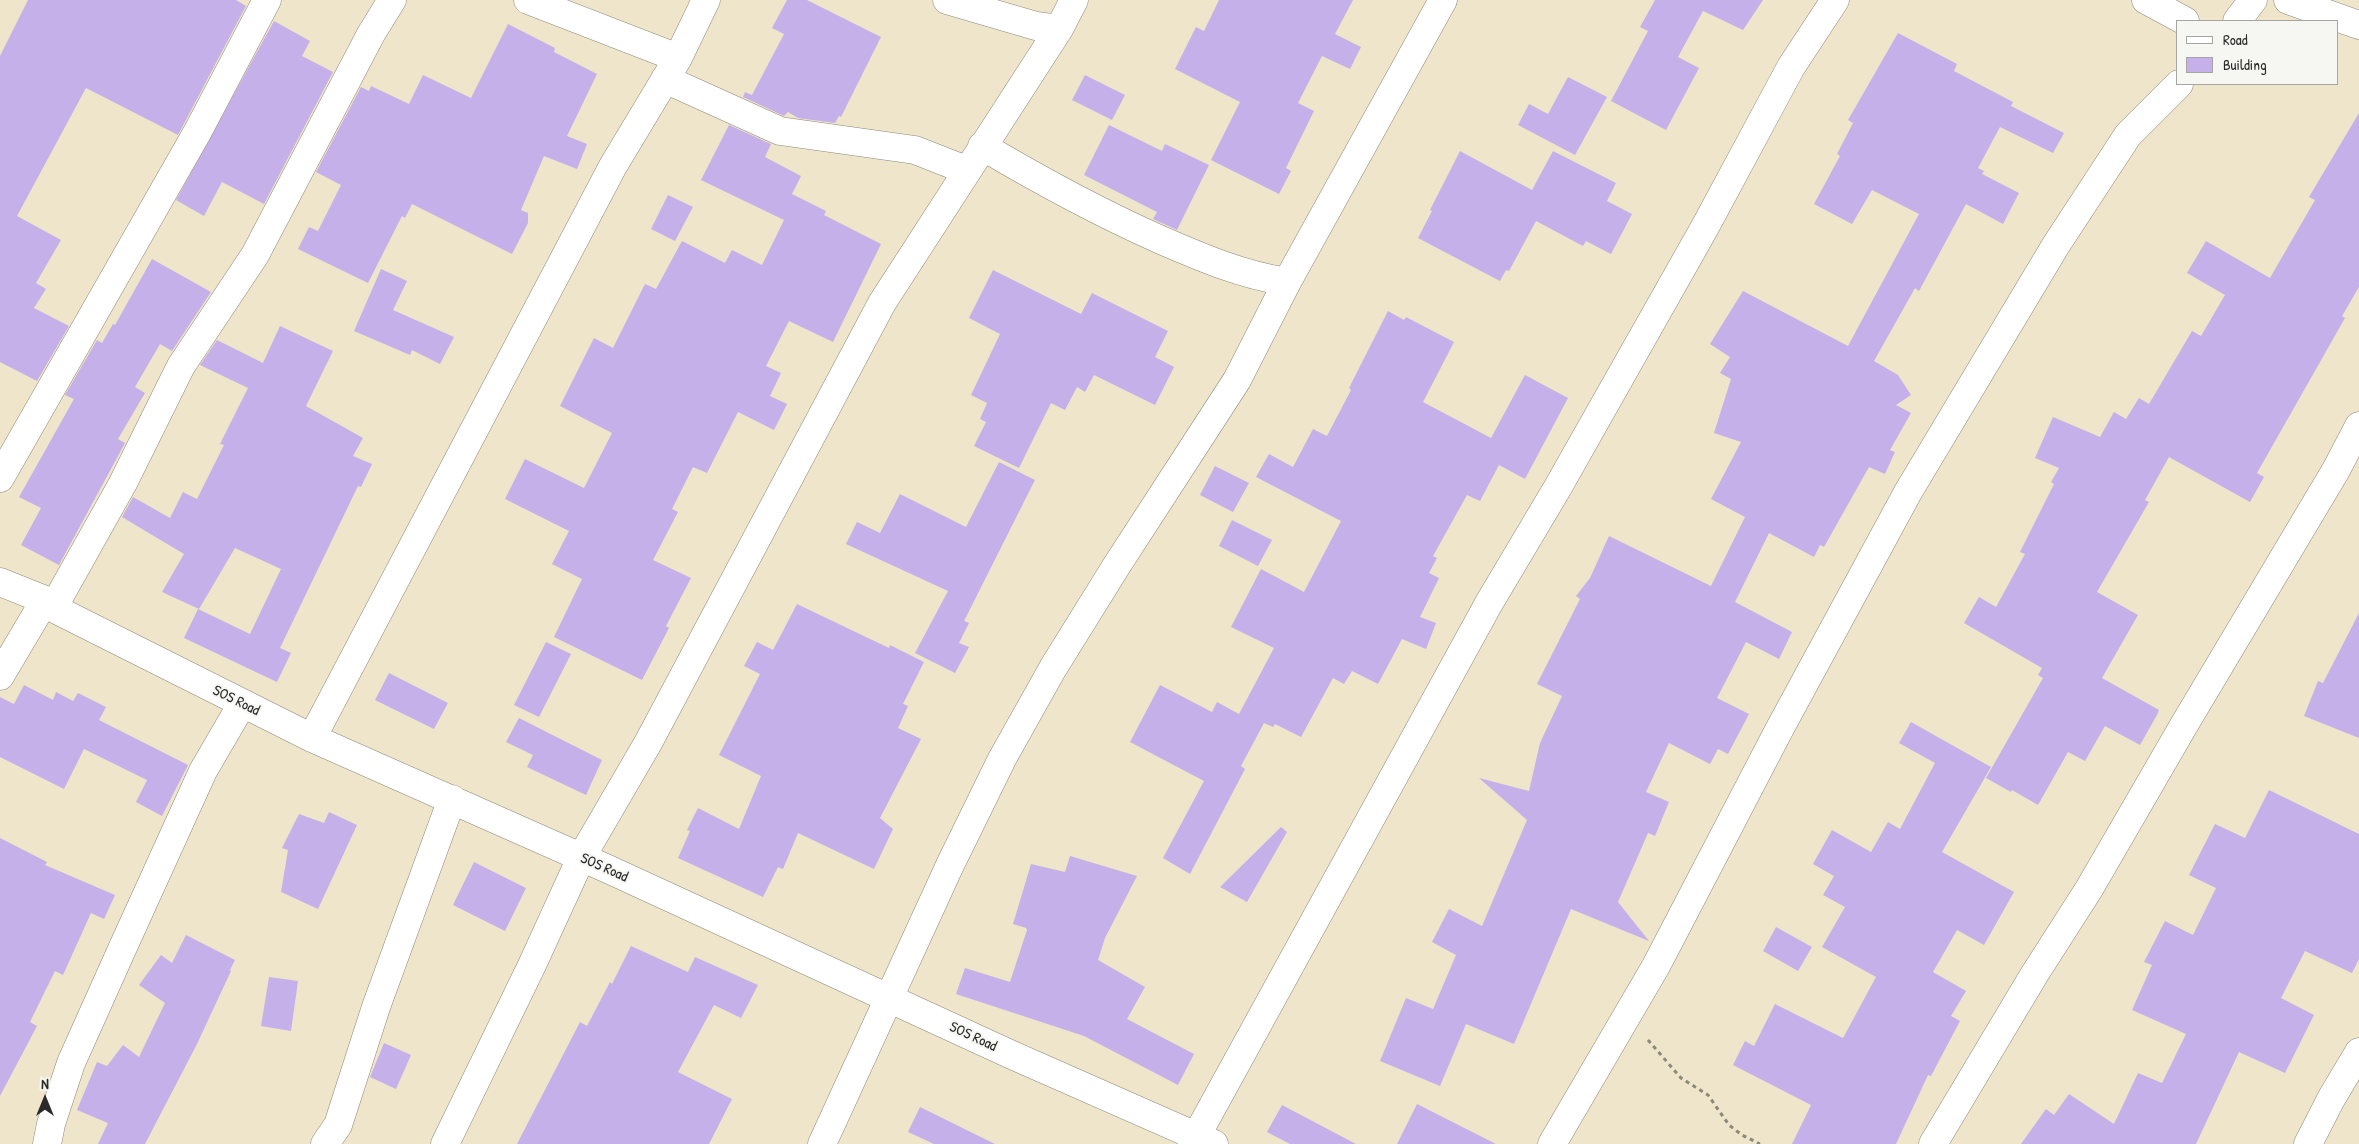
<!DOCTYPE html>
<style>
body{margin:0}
#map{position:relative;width:2359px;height:1144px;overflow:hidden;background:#eee5ca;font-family:"Patrick Hand",sans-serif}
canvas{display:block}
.legend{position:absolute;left:2176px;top:20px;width:162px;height:65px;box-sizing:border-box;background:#f6f6f2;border:1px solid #a5a5a2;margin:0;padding:6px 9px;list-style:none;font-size:15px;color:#2b2b2b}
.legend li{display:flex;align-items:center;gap:10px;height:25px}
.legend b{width:25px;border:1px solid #a5a5a2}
.north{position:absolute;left:20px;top:1074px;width:50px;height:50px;-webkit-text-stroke:4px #f6f6f2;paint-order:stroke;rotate:0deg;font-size:14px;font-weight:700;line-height:20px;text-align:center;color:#2b2b2b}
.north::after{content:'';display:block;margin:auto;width:18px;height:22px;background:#2b2b2b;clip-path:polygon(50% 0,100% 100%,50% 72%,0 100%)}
</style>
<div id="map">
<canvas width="2359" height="1144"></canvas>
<ul class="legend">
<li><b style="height:6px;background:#fff"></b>Road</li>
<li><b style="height:14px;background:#c6b0e9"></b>Building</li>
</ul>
<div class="north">N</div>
</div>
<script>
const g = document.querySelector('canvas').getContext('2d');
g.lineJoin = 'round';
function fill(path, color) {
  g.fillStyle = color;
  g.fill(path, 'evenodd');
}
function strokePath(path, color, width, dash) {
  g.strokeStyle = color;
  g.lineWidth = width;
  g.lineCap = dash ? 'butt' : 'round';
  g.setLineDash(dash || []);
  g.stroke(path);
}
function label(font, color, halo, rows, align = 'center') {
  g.font = font + ' "Patrick Hand",sans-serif';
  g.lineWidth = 4;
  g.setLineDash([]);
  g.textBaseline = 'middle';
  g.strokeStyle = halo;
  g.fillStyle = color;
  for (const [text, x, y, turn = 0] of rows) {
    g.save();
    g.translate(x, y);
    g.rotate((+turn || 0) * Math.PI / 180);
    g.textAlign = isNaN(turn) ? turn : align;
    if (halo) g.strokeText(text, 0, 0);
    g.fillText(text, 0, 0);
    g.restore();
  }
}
fill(new Path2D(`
 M 28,0 L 236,0 L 246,6 L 178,135 L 86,88 L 17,216 L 61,240 L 36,283 L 46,289 L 34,308 L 69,326 L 37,381 L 0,362 L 0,56 Z
 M 787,0 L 807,0 L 881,37 L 841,117 L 839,116 L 835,123 L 798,118 L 788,112 L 784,116 L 743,97 L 745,92 L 752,95 L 784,34 L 772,28 Z
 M 1219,0 L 1353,0 L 1335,34 L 1361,47 L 1350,69 L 1322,56 L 1298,103 L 1314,111 L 1286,168 L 1291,171 L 1279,194 L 1211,160 L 1240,102 L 1175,69 L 1196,27 L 1204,31 Z
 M 1655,0 L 1763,0 L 1743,30 L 1703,11 L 1678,57 L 1699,68 L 1666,130 L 1611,101 L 1648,31 L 1640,27 Z
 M 274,21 L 310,41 L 302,56 L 333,72 L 264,204 L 222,182 L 204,216 L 176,200 Z
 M 508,24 L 555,48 L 554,52 L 597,74 L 567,136 L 587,144 L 577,169 L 544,156 L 521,210 L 528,213 L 528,223 L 512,254 L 412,204 L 405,218 L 402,216 L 368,283 L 298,249 L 309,227 L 318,231 L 341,185 L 316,172 L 361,87 L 369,91 L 371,86 L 409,104 L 423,75 L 471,98 Z
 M 1898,33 L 1957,64 L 1954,71 L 2013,102 L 2011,106 L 2064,133 L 2053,153 L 2000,127 L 1978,168 L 1984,171 L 1982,174 L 2019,193 L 2003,224 L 1966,204 L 1919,291 L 1915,288 L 1874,361 L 1898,375 L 1911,395 L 1896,405 L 1911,413 L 1890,450 L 1895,452 L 1885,474 L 1869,467 L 1824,547 L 1820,545 L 1814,557 L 1769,533 L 1735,602 L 1792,632 L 1779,659 L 1746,642 L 1717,698 L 1749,714 L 1728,754 L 1718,749 L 1710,764 L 1669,743 L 1646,792 L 1669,802 L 1655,836 L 1648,833 L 1618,902 L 1649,941 L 1571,909 L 1514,1044 L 1466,1024 L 1440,1086 L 1380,1061 L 1406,998 L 1433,1009 L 1456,955 L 1432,942 L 1449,909 L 1482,926 L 1527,820 L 1479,778 L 1529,791 L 1540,743 L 1562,696 L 1537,684 L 1580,599 L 1576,596 L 1590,578 L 1609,536 L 1711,586 L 1745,517 L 1711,499 L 1741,442 L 1714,433 L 1731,379 L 1720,373 L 1730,357 L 1710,344 L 1743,291 L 1848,346 L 1919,214 L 1872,190 L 1852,224 L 1814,204 L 1840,156 L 1837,154 L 1853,123 L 1848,120 Z
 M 1085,75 L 1125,95 L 1112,120 L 1072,100 Z
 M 1568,77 L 1607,97 L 1575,155 L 1518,125 L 1529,104 L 1548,114 Z
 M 2359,113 L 2359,287 L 2342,316 L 2345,318 L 2257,473 L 2264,477 L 2250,502 L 2169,457 L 2145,500 L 2149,502 L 2097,592 L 2138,615 L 2102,678 L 2159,710 L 2157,715 L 2140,745 L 2105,726 L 2085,761 L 2068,752 L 2038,805 L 2012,790 L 2011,792 L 1986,778 L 2043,678 L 2038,675 L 2042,668 L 1964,623 L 1979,597 L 1996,607 L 2025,554 L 2020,552 L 2054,484 L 2051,482 L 2059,468 L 2035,458 L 2053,417 L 2100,437 L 2114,412 L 2126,419 L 2139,398 L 2149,404 L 2192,331 L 2201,336 L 2225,295 L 2187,273 L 2206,241 L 2270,278 L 2315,200 L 2309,197 Z
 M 729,125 L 771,144 L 765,157 L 801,176 L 792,194 L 826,211 L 824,215 L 881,244 L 833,342 L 789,321 L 766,366 L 781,373 L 770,396 L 787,404 L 774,430 L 738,412 L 707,473 L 693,467 L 672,509 L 678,512 L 653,560 L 691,578 L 666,626 L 669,628 L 642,680 L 554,637 L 582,579 L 552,564 L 569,531 L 505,499 L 525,459 L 584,488 L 612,433 L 560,406 L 594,338 L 613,348 L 645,284 L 656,289 L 682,241 L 725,263 L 732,250 L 762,265 L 784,220 L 701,180 Z
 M 1109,125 L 1162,151 L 1165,144 L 1209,165 L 1177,230 L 1153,219 L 1157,212 L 1084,175 Z
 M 1460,151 L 1532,190 L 1553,151 L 1616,183 L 1607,201 L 1632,214 L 1611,254 L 1586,241 L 1583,246 L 1536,221 L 1509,271 L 1506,270 L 1500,281 L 1418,238 L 1432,211 L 1430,210 Z
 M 668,195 L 693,207 L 675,241 L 651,229 Z
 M 152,259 L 211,292 L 172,351 L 160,344 L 135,387 L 145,393 L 118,439 L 125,443 L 59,565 L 21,545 L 41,508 L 19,497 L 74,399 L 65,395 L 97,340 L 102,343 L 113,324 L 115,325 Z
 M 381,269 L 407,281 L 393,310 L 454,337 L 440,364 L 412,350 L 410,355 L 354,331 Z
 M 993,270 L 1081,314 L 1092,293 L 1168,331 L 1155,357 L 1174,367 L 1155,405 L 1094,375 L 1085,392 L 1077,387 L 1065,410 L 1051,403 L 1019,468 L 974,446 L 986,422 L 980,419 L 987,403 L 971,395 L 1000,334 L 969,318 Z
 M 1388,311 L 1404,320 L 1406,317 L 1454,342 L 1423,402 L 1491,438 L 1525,375 L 1568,398 L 1525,479 L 1499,465 L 1480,501 L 1467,495 L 1433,556 L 1437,558 L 1429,573 L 1439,578 L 1420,617 L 1436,623 L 1426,649 L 1402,639 L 1378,684 L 1352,671 L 1344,684 L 1333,678 L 1301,737 L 1275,724 L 1273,727 L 1264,723 L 1241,766 L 1245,769 L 1190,874 L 1163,858 L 1204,781 L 1130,742 L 1160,685 L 1212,712 L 1217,702 L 1239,714 L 1274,648 L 1231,627 L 1261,569 L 1304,592 L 1341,521 L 1256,477 L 1269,454 L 1293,467 L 1313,429 L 1327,436 L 1351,390 L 1349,388 Z
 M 280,326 L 333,351 L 306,406 L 363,438 L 353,456 L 372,464 L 361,487 L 358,486 L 280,648 L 291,653 L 277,682 L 184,638 L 198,609 L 250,634 L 281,569 L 235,548 L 199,609 L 162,592 L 184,554 L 122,517 L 133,497 L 170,518 L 183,492 L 197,499 L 224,445 L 220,444 L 248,388 L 200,365 L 217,340 L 263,363 Z
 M 999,462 L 1035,480 L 964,621 L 969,623 L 959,643 L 969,647 L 955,673 L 915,653 L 948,591 L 846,544 L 857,522 L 880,533 L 900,494 L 966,527 Z
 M 1215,466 L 1249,483 L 1233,512 L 1200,495 Z
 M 1232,520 L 1272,540 L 1258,566 L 1219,546 Z
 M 797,604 L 889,648 L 890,645 L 924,662 L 903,704 L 908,706 L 898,728 L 921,739 L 880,818 L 893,829 L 874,869 L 798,833 L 783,869 L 778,867 L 763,897 L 678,858 L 690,831 L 687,830 L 698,808 L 739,829 L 761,776 L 719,755 L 760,674 L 744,666 L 757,642 L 773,650 Z
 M 2359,613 L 2359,738 L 2304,716 L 2318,681 L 2323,683 Z
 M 546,642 L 571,654 L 539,717 L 514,705 Z
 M 389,673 L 448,703 L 434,729 L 375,700 Z
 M 24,685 L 53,700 L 56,692 L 73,701 L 78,693 L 106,707 L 99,720 L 188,765 L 162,816 L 136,802 L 147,780 L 84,749 L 64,789 L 0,757 L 0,697 L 14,704 Z
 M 519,718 L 602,760 L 586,795 L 527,767 L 533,755 L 506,742 Z
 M 1911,722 L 1991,767 L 1942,852 L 2014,892 L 1984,945 L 1957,930 L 1933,972 L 1966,991 L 1951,1016 L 1960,1021 L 1931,1076 L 1928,1075 L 1896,1144 L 1792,1144 L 1811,1105 L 1733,1065 L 1745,1041 L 1754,1046 L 1775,1004 L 1843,1038 L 1876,977 L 1822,947 L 1845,907 L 1823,895 L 1834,876 L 1813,864 L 1832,830 L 1871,852 L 1888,822 L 1900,829 L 1935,763 L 1899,743 Z
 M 2269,790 L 2359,834 L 2359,959 L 2352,973 L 2305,951 L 2281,998 L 2314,1015 L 2285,1073 L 2239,1052 L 2196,1144 L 2021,1144 L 2046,1109 L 2054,1115 L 2069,1094 L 2114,1124 L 2138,1073 L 2162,1083 L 2186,1034 L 2132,1010 L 2152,965 L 2144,962 L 2165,921 L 2193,935 L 2216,888 L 2189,875 L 2215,824 L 2245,838 Z
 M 329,812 L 357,825 L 318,909 L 281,892 L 288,850 L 282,848 L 299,814 L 324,823 Z
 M 1281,827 L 1287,832 L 1247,902 L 1220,887 Z
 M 0,838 L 47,862 L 45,865 L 115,895 L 104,919 L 91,913 L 63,975 L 55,971 L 30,1022 L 37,1026 L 0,1096 Z
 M 1070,856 L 1137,876 L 1105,938 L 1098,960 L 1145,987 L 1127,1019 L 1194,1054 L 1178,1085 L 1084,1036 L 956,994 L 965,968 L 1010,982 L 1027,930 L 1026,928 L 1013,924 L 1031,864 L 1065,872 Z
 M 474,862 L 526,888 L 505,931 L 453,905 Z
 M 1776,927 L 1812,947 L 1798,971 L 1763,951 Z
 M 186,935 L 235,960 L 230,970 L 231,971 L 196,1046 L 145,1144 L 98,1144 L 108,1123 L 77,1110 L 97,1062 L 107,1066 L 123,1045 L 139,1057 L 165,1003 L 139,985 L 161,955 L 172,963 Z
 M 631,946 L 688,972 L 695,957 L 758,985 L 741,1018 L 714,1005 L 678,1072 L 732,1099 L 709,1144 L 517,1144 L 580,1022 L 587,1026 L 610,982 L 612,984 Z
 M 269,977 L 298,981 L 291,1031 L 261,1026 Z
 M 384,1043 L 411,1055 L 396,1089 L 370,1077 Z
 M 1417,1104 L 1496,1144 L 1397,1144 Z
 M 1282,1105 L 1356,1144 L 1290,1144 L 1267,1132 Z
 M 920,1107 L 995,1144 L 934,1144 L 908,1132 Z`), '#c6b0e9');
const minor = new Path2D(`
 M 528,0 L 678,58
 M 947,0 L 1036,26 L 1059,29
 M 2146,0 L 2185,21
 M 2288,0 L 2359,25
 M 2237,21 L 2253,0
 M 665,79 L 780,131 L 915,150 L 966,170
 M 982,146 C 1041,181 1098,212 1161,240 C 1205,259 1240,274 1287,282
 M 0,478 L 198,131 L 267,0
 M 0,582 L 45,600 L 53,608 L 312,738 L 610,870 L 1012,1055 L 1214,1144
 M 53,608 L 123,483 L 181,366 L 255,255 L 371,34 L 392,0
 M 0,676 L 45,600
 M 312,738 L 613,166 L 678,58 L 706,0
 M 47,1144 L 51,1124 L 71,1063 L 123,947 L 203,771 L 242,704
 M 325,1144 L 338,1125 L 376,1007 L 452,799
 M 445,1144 L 532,965 L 581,858 L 648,743 L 882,303 L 1059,29 L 1074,0
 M 822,1144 L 950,865 L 1002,759 L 1053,668 L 1117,565 L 1237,380 L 1287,282 L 1443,0
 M 1192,1144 L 1489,603 L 1558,487 L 1705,227 L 1791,67 L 1835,0
 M 1552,1144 L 1656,966 L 1779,730 L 1908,492 L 2056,245 L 2128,135 L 2179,84
 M 1933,1144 L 2034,975 L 2089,889 L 2184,725 L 2336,470 L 2359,426
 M 2308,1144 L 2331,1099 L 2359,1052`);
strokePath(minor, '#8c887a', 29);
strokePath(new Path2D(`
 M 1648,1040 L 1681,1078 L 1708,1095 L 1729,1125 L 1742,1135 L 1760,1144`), '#8c887a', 3, [4, 4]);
strokePath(minor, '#fff', 28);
label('15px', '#2b2b2b', '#f6f6f2', [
 ["SOS Road",236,701,26],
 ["SOS Road",604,868,24],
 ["SOS Road",973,1037,25]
]);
</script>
